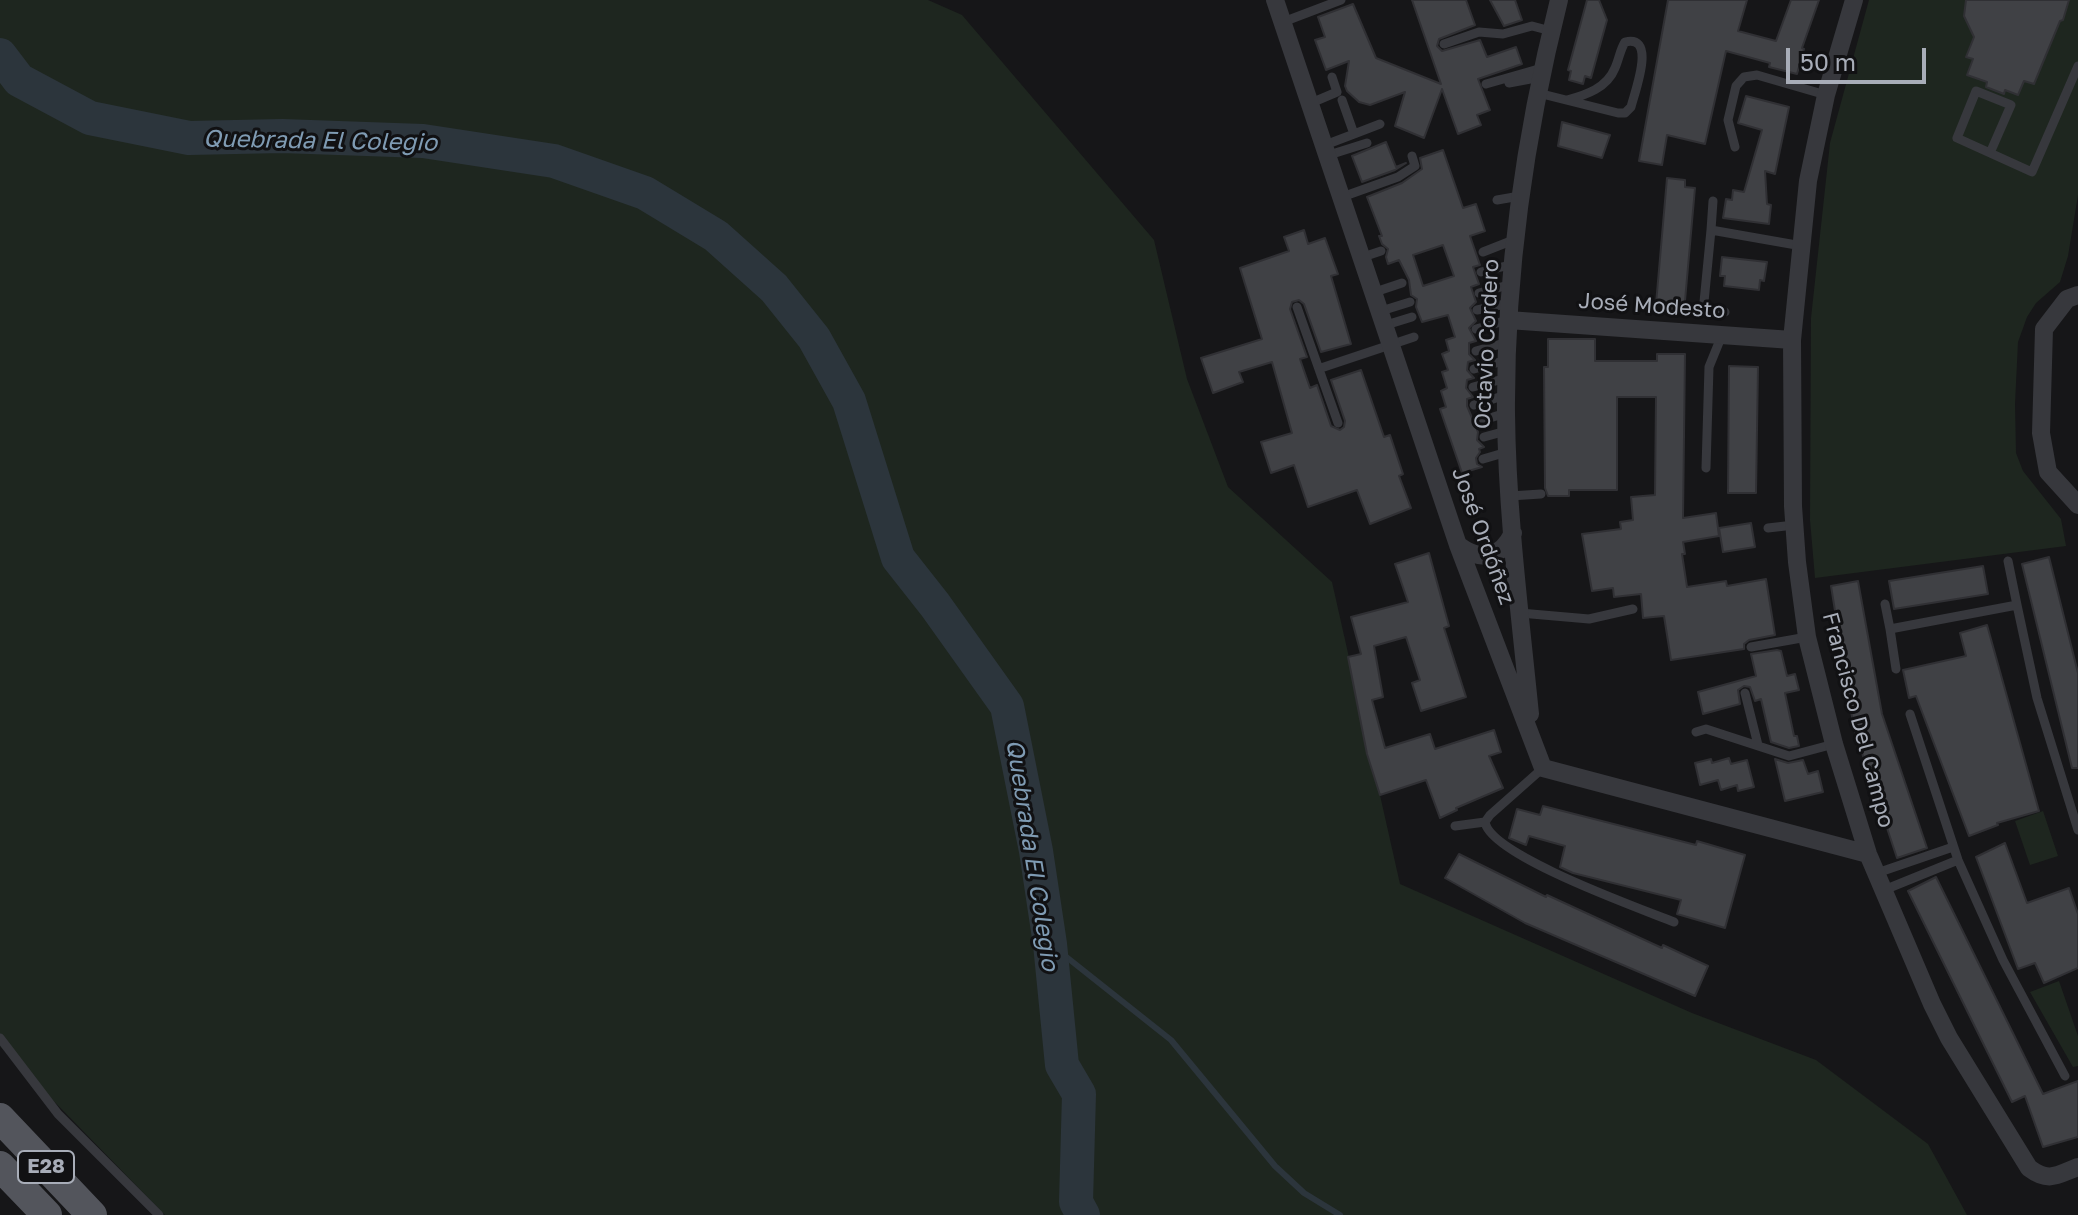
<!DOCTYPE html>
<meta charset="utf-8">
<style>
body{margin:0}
#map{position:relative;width:2078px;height:1215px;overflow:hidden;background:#161618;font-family:"Golos Text",sans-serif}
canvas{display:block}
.scale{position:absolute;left:1786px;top:48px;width:140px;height:36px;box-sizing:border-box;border:4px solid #a8adb8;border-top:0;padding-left:10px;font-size:24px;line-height:28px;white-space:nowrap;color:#a8adb8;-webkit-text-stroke:6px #111113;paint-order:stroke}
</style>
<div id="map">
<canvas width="2078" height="1215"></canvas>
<div class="scale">50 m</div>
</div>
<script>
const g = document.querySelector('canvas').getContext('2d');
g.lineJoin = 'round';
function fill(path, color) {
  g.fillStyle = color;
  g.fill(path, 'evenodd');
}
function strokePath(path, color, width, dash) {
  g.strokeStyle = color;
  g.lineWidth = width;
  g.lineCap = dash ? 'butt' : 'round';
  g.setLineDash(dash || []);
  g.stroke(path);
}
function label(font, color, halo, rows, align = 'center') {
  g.font = font + ' "Golos Text",sans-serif';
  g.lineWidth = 6;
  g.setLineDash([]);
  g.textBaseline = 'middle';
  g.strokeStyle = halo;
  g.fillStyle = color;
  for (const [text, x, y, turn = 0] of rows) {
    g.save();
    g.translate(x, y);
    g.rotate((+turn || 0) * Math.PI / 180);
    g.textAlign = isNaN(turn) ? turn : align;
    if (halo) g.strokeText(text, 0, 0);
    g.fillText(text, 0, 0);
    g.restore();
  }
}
fill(new Path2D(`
 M 0,0 L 928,0 L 962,15 L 1154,240 L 1187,379 L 1228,487 L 1332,582 L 1400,884 L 1692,1013 L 1816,1060 L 1928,1144 L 1967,1215 L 165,1215 L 0,1046 Z
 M 1869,0 L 2078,0 L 2078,195 L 2068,256 L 2060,282 L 2036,303 L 2027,317 L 2018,342 L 2015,404 L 2016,453 L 2023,471 L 2061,519 L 2066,546 L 1815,578 L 1810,520 L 1811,318 L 1830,143 Z
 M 2043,811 L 2058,856 L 2030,865 L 2015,821 Z
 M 2059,981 L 2078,1036 L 2078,1066 L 2073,1067 L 2030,992 Z`), '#1e261f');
strokePath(new Path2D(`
 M 1050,944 L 1171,1040 L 1275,1166 L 1304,1193 L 1340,1215`), '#2c353c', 6);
strokePath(new Path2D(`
 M 0,55 L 19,80 L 90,118 L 189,138 L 282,136 L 423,141 L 554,161 L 645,193 L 716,236 L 774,288 L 814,338 L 849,401 L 898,558 L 935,605 L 1007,706 L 1036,851 L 1050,944 L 1062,1065 L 1079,1094 L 1076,1202 L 1083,1215`), '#2c353c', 34);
const building = new Path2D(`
 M 1412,0 L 1466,0 L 1475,25 L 1439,39 L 1437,46 L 1442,51 L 1480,40 L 1487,57 L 1516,47 L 1522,64 L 1478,79 L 1490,110 L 1477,115 L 1481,125 L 1458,134 L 1442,89 L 1424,138 L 1395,126 L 1405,92 L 1370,105 L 1359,102 L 1347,91 L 1345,86 L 1349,61 L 1326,70 L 1315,40 L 1325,37 L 1318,17 L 1353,4 L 1376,58 L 1441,84 Z
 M 1490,0 L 1515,0 L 1522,20 L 1504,26 Z
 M 1587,0 L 1599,0 L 1607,20 L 1591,78 L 1585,76 L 1583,84 L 1569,80 L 1571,71 L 1568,70 Z
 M 1668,0 L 1747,0 L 1738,31 L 1776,41 L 1791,0 L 1819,0 L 1802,48 L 1804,49 L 1797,74 L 1769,67 L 1770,63 L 1726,51 L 1705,144 L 1667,135 L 1662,165 L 1639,161 Z
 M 1966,0 L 2069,0 L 2063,20 L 2060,21 L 2034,84 L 2024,81 L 2018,95 L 2005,90 L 2004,94 L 1986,87 L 1987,82 L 1967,75 L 1973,59 L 1966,57 L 1974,37 L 1964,16 Z
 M 1746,96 L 1789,107 L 1775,174 L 1765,171 L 1767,204 L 1771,205 L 1769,224 L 1723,218 L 1726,199 L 1732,200 L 1733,190 L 1744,192 L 1762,130 L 1738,123 Z
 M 1562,122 L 1610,135 L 1602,158 L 1558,146 Z
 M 1386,142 L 1396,167 L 1406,163 L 1395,170 L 1362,182 L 1352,156 Z
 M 1443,150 L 1463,208 L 1476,204 L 1485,231 L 1470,236 L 1480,265 L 1473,267 L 1479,284 L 1471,287 L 1476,302 L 1470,308 L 1476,321 L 1469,328 L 1476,341 L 1469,343 L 1469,354 L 1475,360 L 1468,362 L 1467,370 L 1474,378 L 1467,380 L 1466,388 L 1473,397 L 1467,399 L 1467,406 L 1478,432 L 1477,440 L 1484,447 L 1479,449 L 1480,452 L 1476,458 L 1477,464 L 1482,467 L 1462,473 L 1440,409 L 1446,407 L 1441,391 L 1447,388 L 1442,372 L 1448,370 L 1442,354 L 1449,351 L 1446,340 L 1455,337 L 1448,315 L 1422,322 L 1416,307 L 1417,299 L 1411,295 L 1409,280 L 1399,260 L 1388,264 L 1386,257 L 1388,249 L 1382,244 L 1379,236 L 1382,236 L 1367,197 L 1402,183 L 1422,169 L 1420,158 ZM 1443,245 L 1454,276 L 1423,286 L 1413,255 Z
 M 1667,178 L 1685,180 L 1685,187 L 1695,188 L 1684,312 L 1665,310 L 1666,304 L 1656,304 Z
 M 1304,230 L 1308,244 L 1325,238 L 1338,274 L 1331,276 L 1351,344 L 1321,352 L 1304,304 L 1299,300 L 1292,302 L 1290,309 L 1307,357 L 1300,359 L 1310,388 L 1317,385 L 1331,426 L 1340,430 L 1344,427 L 1345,421 L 1331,380 L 1361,370 L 1384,437 L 1390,435 L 1403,474 L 1399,476 L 1411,508 L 1370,524 L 1357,490 L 1308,507 L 1294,465 L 1271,473 L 1261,442 L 1292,433 L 1272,362 L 1239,372 L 1243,382 L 1213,393 L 1201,358 L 1262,339 L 1240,268 L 1289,251 L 1284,237 Z
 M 1722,257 L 1767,262 L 1764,281 L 1760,280 L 1759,290 L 1724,286 L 1725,276 L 1720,276 Z
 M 1548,339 L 1595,339 L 1595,361 L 1657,361 L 1657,354 L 1685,354 L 1683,518 L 1716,513 L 1719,536 L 1683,542 L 1685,554 L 1682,554 L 1687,587 L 1726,581 L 1727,586 L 1766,579 L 1775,635 L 1749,640 L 1744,644 L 1744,649 L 1671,660 L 1664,616 L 1643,618 L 1641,594 L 1614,597 L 1613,588 L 1592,591 L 1582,534 L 1621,529 L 1620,522 L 1633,520 L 1631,497 L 1655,495 L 1656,397 L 1617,397 L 1617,490 L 1569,490 L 1569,496 L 1548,496 L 1545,488 L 1544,367 L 1548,367 Z
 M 1729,366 L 1758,367 L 1756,493 L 1728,493 Z
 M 1751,523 L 1755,547 L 1723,552 L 1719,528 Z
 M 1429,553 L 1449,626 L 1444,628 L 1466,697 L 1421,711 L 1412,683 L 1420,680 L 1406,637 L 1374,646 L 1383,697 L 1372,700 L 1385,748 L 1430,734 L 1435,749 L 1494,730 L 1501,752 L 1489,756 L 1503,788 L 1456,808 L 1457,810 L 1440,818 L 1426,780 L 1380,795 L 1367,754 L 1348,657 L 1361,654 L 1351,617 L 1408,602 L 1395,564 Z
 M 2049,557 L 2078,673 L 2078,768 L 2072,768 L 2022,564 Z
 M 1983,566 L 1988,594 L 1894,609 L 1889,581 Z
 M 1858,581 L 1882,714 L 1927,848 L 1897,858 L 1854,729 L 1831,586 Z
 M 1987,625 L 2039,811 L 1997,823 L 1998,825 L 1969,836 L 1916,696 L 1909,698 L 1903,670 L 1966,656 L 1960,633 Z
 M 1777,650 L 1781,651 L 1787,676 L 1795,674 L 1799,690 L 1785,693 L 1794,736 L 1797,736 L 1799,746 L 1789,748 L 1771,742 L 1761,699 L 1755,701 L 1750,687 L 1744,686 L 1738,690 L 1740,704 L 1703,714 L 1698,692 L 1756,676 L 1751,654 Z
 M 1729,758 L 1731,764 L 1747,760 L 1754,787 L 1738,791 L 1737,785 L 1721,790 L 1718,780 L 1700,785 L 1695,763 L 1711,759 L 1712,763 Z
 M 1775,759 L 1788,763 L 1803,760 L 1808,774 L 1818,771 L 1823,792 L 1785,801 Z
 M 1543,806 L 1696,845 L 1697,841 L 1745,855 L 1725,928 L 1677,914 L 1681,900 L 1573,873 L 1560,867 L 1565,846 L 1529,836 L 1526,845 L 1509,838 L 1517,809 L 1540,815 Z
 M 2005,843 L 2027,903 L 2069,888 L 2078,914 L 2078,968 L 2044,983 L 2035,963 L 2018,969 L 1976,857 Z
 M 1459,854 L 1546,897 L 1547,895 L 1662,948 L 1663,945 L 1708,966 L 1695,996 L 1525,923 L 1445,878 Z
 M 1936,877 L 2043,1094 L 2078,1081 L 2078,1137 L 2043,1147 L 2025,1096 L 2012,1102 L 1908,891 Z`);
fill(building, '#404145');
strokePath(building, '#303034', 2);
strokePath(new Path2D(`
 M 1283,22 L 1341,0
 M 1444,44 L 1479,32 L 1503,34 L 1532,26 L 1551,31
 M 1509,83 L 1541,77
 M 1486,84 L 1542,68
 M 1538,93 L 1618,113 L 1625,113 L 1631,107 C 1635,91 1657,34 1625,42 C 1620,50 1619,59 1615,68 C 1607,88 1586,95 1567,100
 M 1311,103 L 1337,92 L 1332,77
 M 1354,134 L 1380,124
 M 1325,145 L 1354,134 L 1342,100
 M 1735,147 L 1728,120 L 1736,86 L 1744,77 L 1757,75 L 1826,95
 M 1990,153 L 2011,105 L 1976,91 L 1957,138 L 2032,172 L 2078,66
 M 1329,155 L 1367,143
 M 1342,197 L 1398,177 L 1415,166 L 1412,156
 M 1497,200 L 1520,196
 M 1711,230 L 1713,201
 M 1483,252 L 1516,239
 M 1363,257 L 1381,251
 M 1481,272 L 1514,264
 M 1375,292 L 1402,283
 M 1479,293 L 1512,284
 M 1297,307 L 1338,423
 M 1477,310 L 1510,303
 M 1381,311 L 1410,302
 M 1725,312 L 1710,309 L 1704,302 L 1711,230 L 1802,246
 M 1386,325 L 1412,317
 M 1476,329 L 1508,320
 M 1476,351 L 1508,342
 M 1321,368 L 1414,337
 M 1474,369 L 1507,360
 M 1473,387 L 1507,378
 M 1474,405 L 1506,395
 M 1480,421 L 1506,413
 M 1484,437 L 1506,431
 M 1483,459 L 1507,452
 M 1706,468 L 1709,367 L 1722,335
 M 1510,496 L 1541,494
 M 1768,528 L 1794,525
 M 2008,561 L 2017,605
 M 1885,604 L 1890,629
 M 1520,613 L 1589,619 L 1633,609
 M 1751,647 L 1807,637
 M 1896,669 L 1890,629 L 2017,605 L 2037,698 L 2078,830
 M 1745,693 L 1758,745
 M 1910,714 L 1958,860 L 2003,960 L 2065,1076
 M 1696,732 L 1706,729 L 1789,756 L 1834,744
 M 1543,768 L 1490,815 L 1485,822 C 1490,855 1639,908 1674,922
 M 1455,826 L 1485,822
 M 1877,873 L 1953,847
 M 1884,890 L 1958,860
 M 0,1038 L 58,1114 L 159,1215`), '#37383d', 9);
strokePath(new Path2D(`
 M 1275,0 L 1458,545 L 1543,768 L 1868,854
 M 1854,0 L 1826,95 L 1808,181 L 1792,340 L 1793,506 L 1797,562 L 1807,637 L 1834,744 L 1868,854 L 1932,1004 L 1949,1038 L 2029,1168 C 2049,1183 2057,1175 2078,1167
 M 2078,295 L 2067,299 L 2044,329 L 2041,433 L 2048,472 L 2078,505
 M 1508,320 L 1792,340
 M 1458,545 C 1481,562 1500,559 1513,533
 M 1530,714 C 1520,614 1507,514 1506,413 C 1505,274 1525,135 1559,0`), '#37383d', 18);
strokePath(new Path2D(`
 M 0,1118 L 92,1215
 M 0,1166 L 47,1215`), '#53555c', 30);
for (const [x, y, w] of [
 [46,1167,56]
]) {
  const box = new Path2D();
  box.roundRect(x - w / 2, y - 16, w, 32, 6);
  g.fillStyle = '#111113';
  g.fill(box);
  strokePath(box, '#a8adb8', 2);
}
label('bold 20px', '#a8adb8', null, [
 ["E28",46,1167]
]);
label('22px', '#a8adb8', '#111113', [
 ["José Modesto",1652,306,4],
 ["Octavio Cordero",1487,344,-87],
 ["José Ordóñez",1483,536,70],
 ["Francisco Del Campo",1858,720,75]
]);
label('italic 24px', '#7f9bb3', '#111113', [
 ["Quebrada El Colegio",320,141,1],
 ["Quebrada El Colegio",1032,855,81]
]);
</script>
